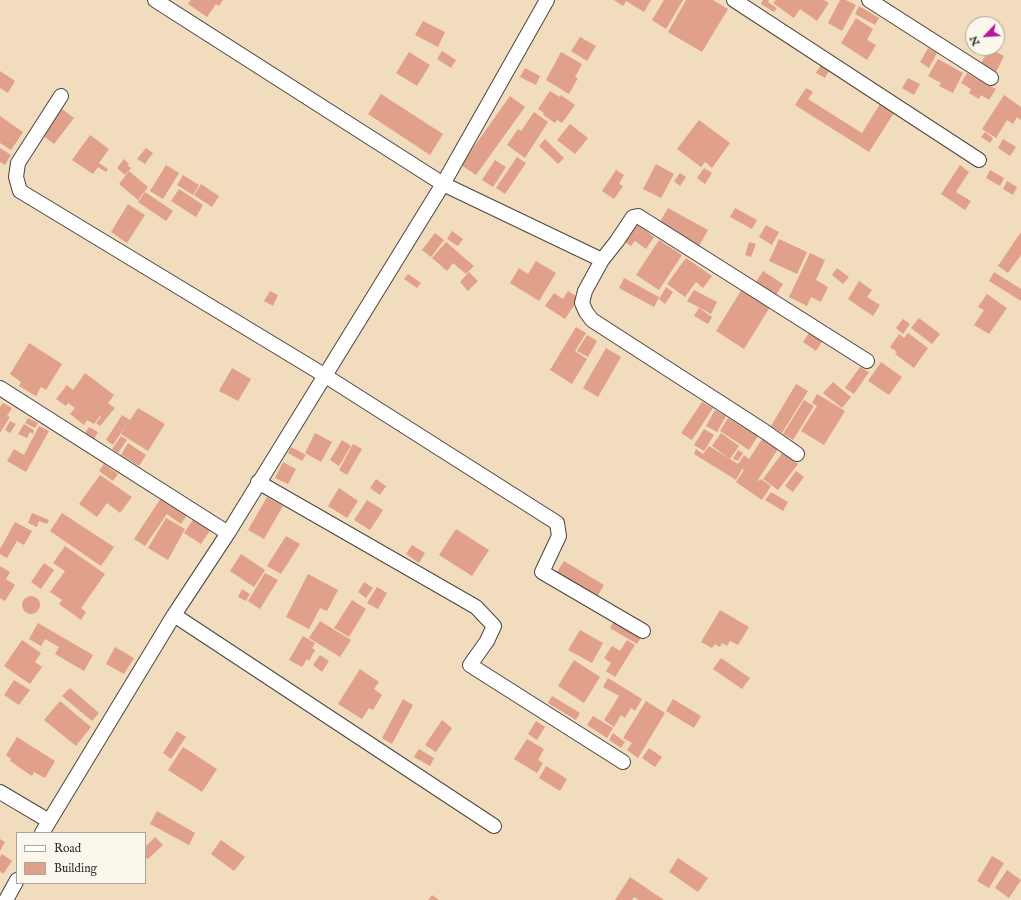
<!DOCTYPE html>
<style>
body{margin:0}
#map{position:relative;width:1021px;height:900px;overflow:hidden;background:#f2dcbe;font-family:"IM FELL English",serif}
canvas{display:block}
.legend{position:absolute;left:16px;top:832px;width:130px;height:52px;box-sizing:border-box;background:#fbf7ec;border:1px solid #a8a59f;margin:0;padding:5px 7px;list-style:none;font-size:12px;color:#2b2b2b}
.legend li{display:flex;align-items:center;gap:8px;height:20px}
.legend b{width:20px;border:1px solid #a8a59f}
.north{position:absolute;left:965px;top:16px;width:40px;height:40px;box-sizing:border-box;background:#fbf7ec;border:1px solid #a8a59f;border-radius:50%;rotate:245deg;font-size:11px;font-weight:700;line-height:16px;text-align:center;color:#2b2b2b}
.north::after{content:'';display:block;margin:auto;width:14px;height:18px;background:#b5179e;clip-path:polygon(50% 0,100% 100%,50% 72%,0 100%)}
</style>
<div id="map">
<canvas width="1021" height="900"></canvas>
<ul class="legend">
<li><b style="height:5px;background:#fff"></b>Road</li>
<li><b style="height:11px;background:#e1a089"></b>Building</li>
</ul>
<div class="north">N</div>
</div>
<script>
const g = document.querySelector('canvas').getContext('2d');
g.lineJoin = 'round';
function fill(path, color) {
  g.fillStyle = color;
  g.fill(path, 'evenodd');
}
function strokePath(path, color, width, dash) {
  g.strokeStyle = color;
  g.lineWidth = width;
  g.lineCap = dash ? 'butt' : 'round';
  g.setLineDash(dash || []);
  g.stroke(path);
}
fill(new Path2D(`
 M 191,0 L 223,0 L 219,6 L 216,4 L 207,17 L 188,4 Z
 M 614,0 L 651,0 L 644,12 L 626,1 L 623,6 Z
 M 664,0 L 683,0 L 666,29 L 652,20 Z
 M 686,0 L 713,0 L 728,9 L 702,52 L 668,32 Z
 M 763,0 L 769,0 L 768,2 L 777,8 L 774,12 L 761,4 Z
 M 776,0 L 824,0 L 829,3 L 817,21 L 800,9 L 794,18 L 773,3 Z
 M 840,0 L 846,0 L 856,5 L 842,31 L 828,23 Z
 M 859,6 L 879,18 L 875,25 L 855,14 Z
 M 856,18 L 873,29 L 867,40 L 876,45 L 867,60 L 841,43 Z
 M 423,21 L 445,32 L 438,47 L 415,35 Z
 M 580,37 L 596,46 L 587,61 L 571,51 Z
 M 928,48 L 937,53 L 929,68 L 920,62 Z
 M 989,48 L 1004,56 L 996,72 L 981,64 Z
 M 442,51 L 456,60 L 451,68 L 437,59 Z
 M 409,52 L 430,65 L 417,86 L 396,73 Z
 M 561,52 L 582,64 L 575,77 L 578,78 L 569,94 L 546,80 Z
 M 938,59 L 963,73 L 953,93 L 939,86 L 941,83 L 928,76 Z
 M 821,65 L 829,71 L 825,78 L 816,73 Z
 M 525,68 L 540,76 L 536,85 L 520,77 Z
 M 0,71 L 15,81 L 8,93 L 0,88 Z
 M 967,73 L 996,89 L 989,100 L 981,95 L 979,99 L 969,93 L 971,89 L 961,83 Z
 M 908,78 L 920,84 L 914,95 L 902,88 Z
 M 806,88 L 813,92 L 808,99 L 862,133 L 880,104 L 894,113 L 869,152 L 795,105 Z
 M 550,91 L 560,97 L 561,95 L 575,105 L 562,123 L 557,120 L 555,123 L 543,115 L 544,113 L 538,109 Z
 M 381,94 L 443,134 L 430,155 L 368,114 Z
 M 1004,95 L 1021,107 L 1021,120 L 1017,117 L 1013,124 L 1007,120 L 996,138 L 982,129 Z
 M 510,96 L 525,107 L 476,175 L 461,165 Z
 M 62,109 L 74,118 L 54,144 L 42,135 Z
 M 534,112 L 548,122 L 525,158 L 507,145 L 518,129 L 521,131 Z
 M 0,116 L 23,132 L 11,150 L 0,143 Z
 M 699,120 L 730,143 L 712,168 L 705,162 L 701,167 L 677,149 Z
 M 570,124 L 588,138 L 575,154 L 557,140 Z
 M 985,132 L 993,138 L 990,143 L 981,137 Z
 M 90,135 L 109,149 L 99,163 L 108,169 L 106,172 L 98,167 L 93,174 L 72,160 Z
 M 545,139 L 564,158 L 558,164 L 539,146 Z
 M 1003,139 L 1016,147 L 1010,156 L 998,148 Z
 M 0,148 L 11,155 L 5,165 L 0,162 Z
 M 146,148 L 153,153 L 145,164 L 137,159 Z
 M 517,157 L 526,163 L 505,194 L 496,188 Z
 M 124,159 L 129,164 L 128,166 L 131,168 L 125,175 L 117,168 Z
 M 495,160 L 506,167 L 493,187 L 482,180 Z
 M 656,164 L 674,174 L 661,198 L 643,189 Z
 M 166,165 L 179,173 L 163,199 L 150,191 Z
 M 960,165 L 969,172 L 956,192 L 971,201 L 965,210 L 941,194 Z
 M 704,168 L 712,173 L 705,184 L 697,178 Z
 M 616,170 L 624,175 L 619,184 L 623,186 L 614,199 L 602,191 Z
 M 990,170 L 1004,178 L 1000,186 L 986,178 Z
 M 129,171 L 148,187 L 138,200 L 119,184 Z
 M 680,173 L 686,177 L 680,186 L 674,181 Z
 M 183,175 L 199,185 L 193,195 L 177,185 Z
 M 1007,181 L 1017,187 L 1013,195 L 1003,189 Z
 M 201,184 L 219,196 L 212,207 L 194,195 Z
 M 179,189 L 203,205 L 196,217 L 171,201 Z
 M 145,192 L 173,211 L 166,221 L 138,202 Z
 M 128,204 L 145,215 L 127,243 L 111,232 Z
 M 668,208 L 708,230 L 698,248 L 658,225 Z
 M 735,208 L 757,220 L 752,229 L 730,217 Z
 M 637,224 L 654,237 L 646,249 L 635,241 L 631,246 L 625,242 Z
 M 766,225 L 779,232 L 772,245 L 759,237 Z
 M 452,231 L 463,239 L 458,246 L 447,239 Z
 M 1021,232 L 1021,255 L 1008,273 L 998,266 Z
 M 435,233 L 444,240 L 431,257 L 422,250 Z
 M 779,239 L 807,252 L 797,274 L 769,261 Z
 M 659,240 L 682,255 L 659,290 L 636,275 Z
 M 446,242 L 474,266 L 466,274 L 453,263 L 447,271 L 432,258 Z
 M 749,242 L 756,244 L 751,257 L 745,255 Z
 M 810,253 L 825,260 L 816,280 L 828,287 L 821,302 L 811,297 L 807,306 L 789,297 Z
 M 686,258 L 712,276 L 703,288 L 696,282 L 685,297 L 667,284 Z
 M 536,261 L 556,273 L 539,301 L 510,283 L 519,268 L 528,274 Z
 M 837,268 L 849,277 L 843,284 L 832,275 Z
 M 763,271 L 783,284 L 776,295 L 756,282 Z
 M 469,272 L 478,281 L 468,291 L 460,282 Z
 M 994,272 L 1021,289 L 1021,301 L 989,281 Z
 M 408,274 L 421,283 L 417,288 L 404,279 Z
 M 624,278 L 659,297 L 654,307 L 619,288 Z
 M 859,281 L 872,290 L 867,297 L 880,305 L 873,316 L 848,299 Z
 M 666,287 L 673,292 L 665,304 L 659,299 Z
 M 742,289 L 770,307 L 744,349 L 716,331 Z
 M 694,290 L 717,302 L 711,314 L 687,301 Z
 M 270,291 L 278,295 L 273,306 L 264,301 Z
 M 568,291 L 579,298 L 565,319 L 545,306 L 554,293 L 563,299 Z
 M 987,294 L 1007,308 L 989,334 L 974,325 L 984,310 L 978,307 Z
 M 699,308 L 712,317 L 708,324 L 694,316 Z
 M 919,318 L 940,334 L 932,344 L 911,328 Z
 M 903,319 L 910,324 L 903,334 L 896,328 Z
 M 576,327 L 586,333 L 575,351 L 587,359 L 572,384 L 550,370 Z
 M 811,330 L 824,339 L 816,351 L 803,342 Z
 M 908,333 L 928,348 L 914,368 L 895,354 L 897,352 L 890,347 L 899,334 L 904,338 Z
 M 587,335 L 597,341 L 588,357 L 577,351 Z
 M 29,343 L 62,364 L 46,390 L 41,387 L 36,396 L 19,386 L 21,382 L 10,374 Z
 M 606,348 L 621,357 L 598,397 L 583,388 Z
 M 881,362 L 902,377 L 889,395 L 868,381 Z
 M 860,367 L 869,372 L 854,394 L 845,388 Z
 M 232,368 L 251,379 L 238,401 L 219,391 Z
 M 85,373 L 114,395 L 108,403 L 115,408 L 100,426 L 96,423 L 101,417 L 100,416 L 94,424 L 87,420 L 84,425 L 70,414 L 75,408 L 68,403 L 66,406 L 56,399 L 67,385 L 73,390 Z
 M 833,382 L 851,397 L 842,408 L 823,393 Z
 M 796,384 L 808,391 L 782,433 L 771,426 Z
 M 817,394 L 845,411 L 824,445 L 801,431 L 817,406 L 812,403 Z
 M 804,400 L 814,406 L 793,440 L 783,434 Z
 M 702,402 L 713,408 L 692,440 L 681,433 Z
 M 3,403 L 12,408 L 7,416 L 10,417 L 0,433 L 0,407 Z
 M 138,408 L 165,424 L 148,451 L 121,434 L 127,424 L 113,445 L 106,440 L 122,415 L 130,420 Z
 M 715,410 L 726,416 L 717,432 L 706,426 Z
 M 28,418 L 38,423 L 35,428 L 25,423 Z
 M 728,418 L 758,436 L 749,450 L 720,431 Z
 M 10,421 L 16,424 L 10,433 L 5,430 Z
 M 24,424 L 34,430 L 33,434 L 30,432 L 27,438 L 18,434 Z
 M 39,426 L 49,431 L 26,472 L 7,461 L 14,449 L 24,455 Z
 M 89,427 L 98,432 L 94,439 L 85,433 Z
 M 704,429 L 714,435 L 704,451 L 694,445 Z
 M 315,433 L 332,442 L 321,462 L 305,453 Z
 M 721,433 L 739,446 L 730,459 L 712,446 Z
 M 121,436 L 127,440 L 118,453 L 112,449 Z
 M 762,439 L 778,449 L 758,480 L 759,481 L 761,479 L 771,486 L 762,500 L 736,482 L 744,470 L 742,469 L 736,480 L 694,454 L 696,449 L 703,454 L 709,446 L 738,464 L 744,455 L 749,459 Z
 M 342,440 L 351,446 L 339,466 L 330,460 Z
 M 128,443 L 146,455 L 139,466 L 121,455 Z
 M 353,444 L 362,449 L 347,475 L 339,470 Z
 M 291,447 L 306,455 L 302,461 L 288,453 Z
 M 738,450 L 743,453 L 738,461 L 733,459 Z
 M 783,452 L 798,464 L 778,490 L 763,479 Z
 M 283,462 L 296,469 L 288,484 L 275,478 Z
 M 104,464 L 118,474 L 113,481 L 99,471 Z
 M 796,471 L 804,477 L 793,492 L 785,486 Z
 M 100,475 L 132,497 L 120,513 L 107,503 L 97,517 L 79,504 Z
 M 376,479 L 386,486 L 380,495 L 370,488 Z
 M 339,488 L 358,501 L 347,518 L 328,506 Z
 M 771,492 L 788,502 L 783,511 L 765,500 Z
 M 267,497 L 283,506 L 264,539 L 248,530 Z
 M 161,498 L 187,515 L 181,524 L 167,514 L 145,546 L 134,539 Z
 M 367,500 L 383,510 L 370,530 L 354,520 Z
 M 32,513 L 49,520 L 47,524 L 39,521 L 37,527 L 28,523 Z
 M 62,513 L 114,547 L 101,566 L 50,531 Z
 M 166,518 L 185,529 L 168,560 L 148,548 Z
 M 194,518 L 211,529 L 201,544 L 184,533 Z
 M 15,522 L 32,531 L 24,545 L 17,541 L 7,558 L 0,554 L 0,549 Z
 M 456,529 L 489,550 L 472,576 L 439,555 Z
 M 286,536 L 300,544 L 281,574 L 267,566 Z
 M 412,545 L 425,553 L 419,563 L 406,554 Z
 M 65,546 L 105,574 L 81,608 L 86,612 L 81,620 L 59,604 L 62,600 L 50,592 L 65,571 L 53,563 Z
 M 241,554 L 265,570 L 254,587 L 230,571 Z
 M 564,561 L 604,585 L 597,597 L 557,572 Z
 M 44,563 L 54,570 L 41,589 L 31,582 Z
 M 0,566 L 10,572 L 6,579 L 15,585 L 5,601 L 0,598 Z
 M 265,573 L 278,580 L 260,609 L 248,601 Z
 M 308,574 L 338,590 L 327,611 L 320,608 L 309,629 L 286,617 Z
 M 364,582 L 373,588 L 366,598 L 358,592 Z
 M 377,587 L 387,593 L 378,609 L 367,603 Z
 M 242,589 L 250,594 L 246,601 L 238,597 Z
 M22 605a9 9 0 1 1 18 0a9 9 0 1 1-18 0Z
 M 352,600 L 366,609 L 349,637 L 334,628 Z
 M 720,610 L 749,627 L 738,645 L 730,641 L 727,646 L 722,643 L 720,647 L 715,644 L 712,648 L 701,642 Z
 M 320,621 L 351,640 L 340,657 L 309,638 Z
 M 614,621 L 641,637 L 637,644 L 610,628 Z
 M 38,623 L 93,655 L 84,671 L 55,654 L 59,647 L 45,639 L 41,646 L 29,639 Z
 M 580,630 L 603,643 L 592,663 L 568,650 Z
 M 303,636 L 315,643 L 312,648 L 315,650 L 309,661 L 307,659 L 302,667 L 289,660 Z
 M 22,640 L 41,653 L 35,662 L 42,667 L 30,684 L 4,666 Z
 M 627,640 L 635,645 L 615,677 L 606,671 L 611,663 L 604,658 L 612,646 L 620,651 Z
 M 115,647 L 134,658 L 124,674 L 106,664 Z
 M 320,655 L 329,661 L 322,672 L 313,665 Z
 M 721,658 L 750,678 L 742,689 L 713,669 Z
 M 574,660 L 600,677 L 584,703 L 558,686 Z
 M 360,669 L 379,682 L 374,689 L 382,695 L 373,710 L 369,708 L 362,719 L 338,704 Z
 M 608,678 L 642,699 L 635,711 L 631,708 L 625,718 L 621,715 L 614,727 L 604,720 L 619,696 L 603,687 Z
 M 14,680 L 30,690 L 19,705 L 4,695 Z
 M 70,688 L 99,713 L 92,721 L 62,696 Z
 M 552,696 L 580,713 L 576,720 L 548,703 Z
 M 403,699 L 413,705 L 392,744 L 382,738 Z
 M 673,699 L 701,716 L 694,728 L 666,711 Z
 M 60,701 L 91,727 L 76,746 L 44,720 Z
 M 646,701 L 665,713 L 638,758 L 627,750 L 632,743 L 623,738 Z
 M 593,716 L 613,728 L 607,738 L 587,725 Z
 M 442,720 L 452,728 L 436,752 L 425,745 Z
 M 536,721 L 545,727 L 537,740 L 528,734 Z
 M 177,731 L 186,737 L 171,759 L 163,753 Z
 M 613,733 L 625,742 L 621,748 L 609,740 Z
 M 17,737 L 55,761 L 45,778 L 34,772 L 32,776 L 10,761 L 11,759 L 6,755 Z
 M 527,739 L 544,749 L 538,760 L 543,763 L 537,773 L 514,759 Z
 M 183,747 L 217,769 L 202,792 L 168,770 Z
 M 649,748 L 662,757 L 655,767 L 642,758 Z
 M 419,749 L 434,758 L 430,766 L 414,757 Z
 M 546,766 L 567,779 L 560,791 L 539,778 Z
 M 157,811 L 195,833 L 189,845 L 150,824 Z
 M 155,837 L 163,845 L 148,859 L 145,857 L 145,847 Z
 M 0,839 L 5,842 L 0,851 Z
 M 221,840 L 245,857 L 234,871 L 211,854 Z
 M 2,854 L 12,861 L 3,874 L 0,871 L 0,857 Z
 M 992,856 L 1004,863 L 989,888 L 977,881 Z
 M 678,858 L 708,878 L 698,892 L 669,872 Z
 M 1007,870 L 1021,880 L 1009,898 L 995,888 Z
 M 630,877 L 664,900 L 639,900 L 634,897 L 632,900 L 615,900 Z
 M 432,895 L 439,900 L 428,900 Z`), '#e1a089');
const street = new Path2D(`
 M 155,0 L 443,184 L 602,260
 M 734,0 L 979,160
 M 869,0 L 991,78
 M 61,96 L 18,163 L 16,177 L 20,191 L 324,375 L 557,523 L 559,536 L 542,572 L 643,631
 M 0,388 L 228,533
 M 797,454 L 764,431 L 592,320 L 586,312 L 582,303 L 585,291 L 602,260 L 617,241 L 633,217 L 638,216 L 867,361
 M 258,482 L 476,607 L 494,626 L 487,641 L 470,665 L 623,762
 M 174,615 L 494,826
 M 0,792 L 49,821
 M 42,833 L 174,615 L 228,533 L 443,184 L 547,0
 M 6,900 L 17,880`);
strokePath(street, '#494641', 16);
strokePath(street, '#fff', 14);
</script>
